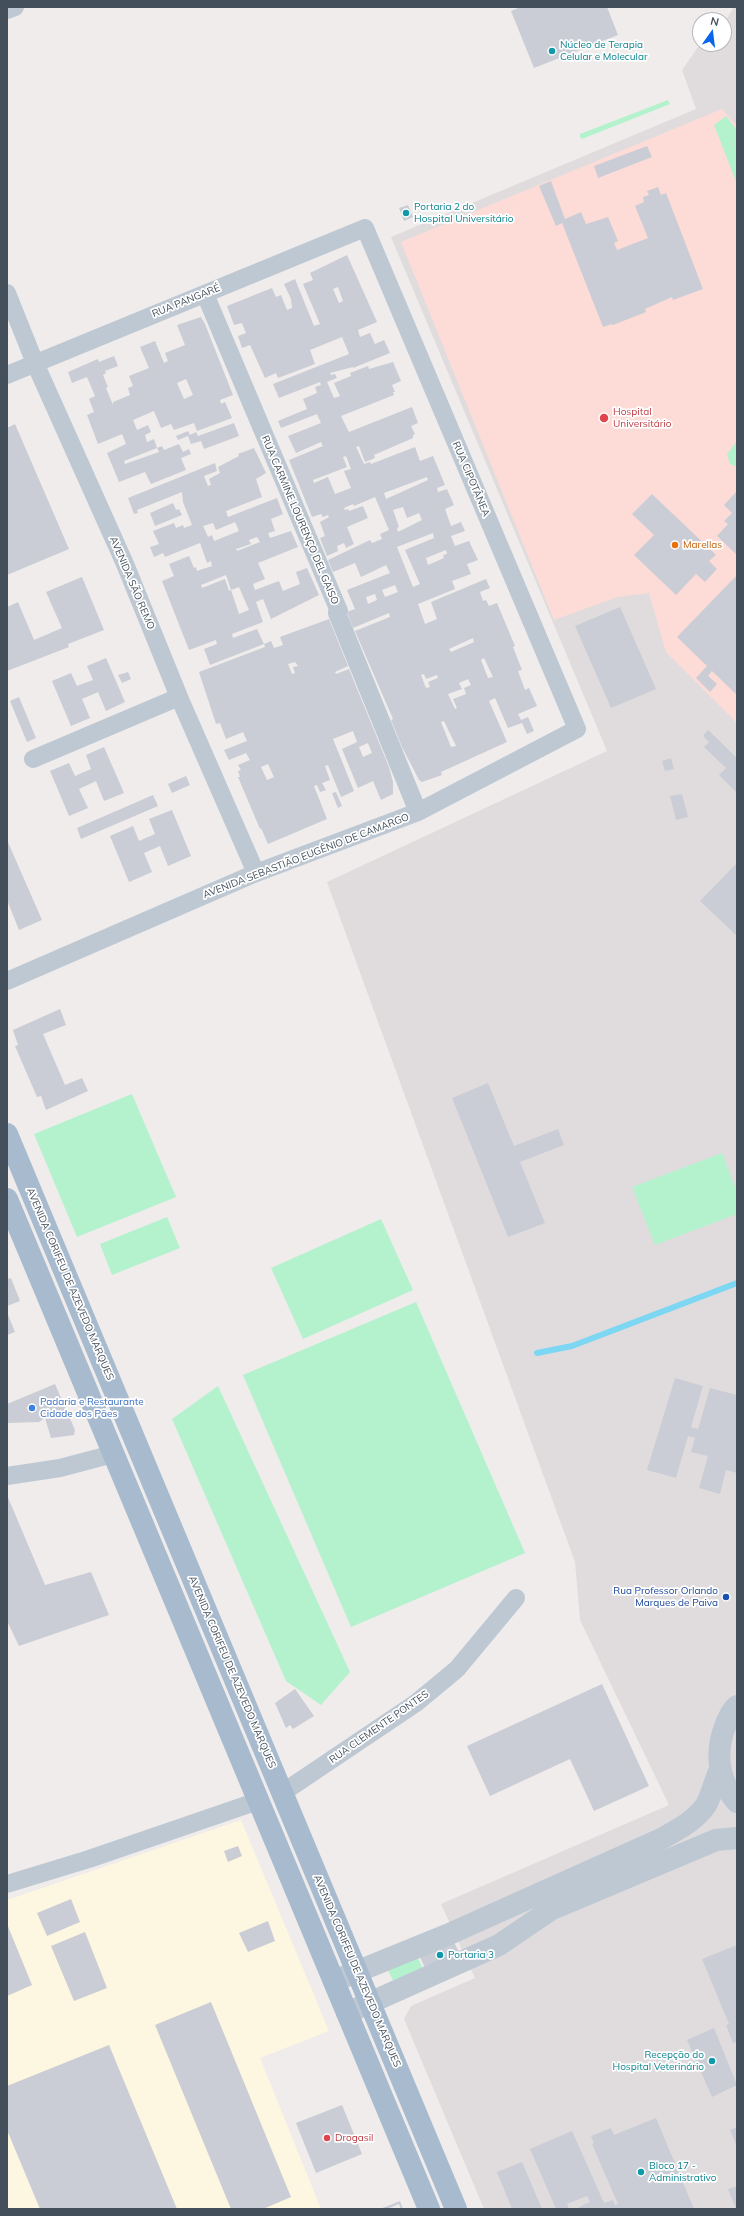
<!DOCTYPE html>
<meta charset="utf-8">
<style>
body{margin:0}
#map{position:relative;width:744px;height:2216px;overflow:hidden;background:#efeceb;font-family:Mulish,sans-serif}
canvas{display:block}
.frame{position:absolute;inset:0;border:8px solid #434f5b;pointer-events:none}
.north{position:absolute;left:692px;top:12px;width:40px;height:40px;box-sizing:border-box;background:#fff;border:1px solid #b4b9bd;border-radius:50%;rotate:14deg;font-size:11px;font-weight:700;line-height:16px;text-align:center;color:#434f5b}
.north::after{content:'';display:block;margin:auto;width:14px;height:18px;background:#0865ec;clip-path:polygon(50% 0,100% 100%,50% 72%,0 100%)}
</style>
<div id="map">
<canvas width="744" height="2216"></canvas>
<div class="frame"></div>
<div class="north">N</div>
</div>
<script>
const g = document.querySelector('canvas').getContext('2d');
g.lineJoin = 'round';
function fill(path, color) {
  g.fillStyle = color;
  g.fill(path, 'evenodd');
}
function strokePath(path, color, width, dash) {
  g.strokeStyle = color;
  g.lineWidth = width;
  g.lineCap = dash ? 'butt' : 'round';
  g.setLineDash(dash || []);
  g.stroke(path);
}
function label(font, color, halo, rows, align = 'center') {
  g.font = font + ' Mulish,sans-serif';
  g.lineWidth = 3.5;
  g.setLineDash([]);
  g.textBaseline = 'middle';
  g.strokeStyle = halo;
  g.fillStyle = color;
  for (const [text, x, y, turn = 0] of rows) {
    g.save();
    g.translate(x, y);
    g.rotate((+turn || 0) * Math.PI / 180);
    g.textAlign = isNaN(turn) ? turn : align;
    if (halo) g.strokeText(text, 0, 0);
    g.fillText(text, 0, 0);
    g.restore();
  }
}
fill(new Path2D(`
 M 241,1820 L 329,2031 L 260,2058 L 321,2209 L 7,2209 L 7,1900 Z`), '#fdf6e1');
fill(new Path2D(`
 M 734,7 L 737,7 L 737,2209 L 484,2209 L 404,2019 L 411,2006 L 475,1978 L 441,1904 L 669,1805 L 580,1620 L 575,1562 L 327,882 L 607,751 L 391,237 L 696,109 L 682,70 L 700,44 L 724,44 L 724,23 Z`), '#e0dcdd');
fill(new Path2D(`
 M 722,109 L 737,126 L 737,723 L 666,652 L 649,593 L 617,597 L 554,620 L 401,242 Z`), '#fddcd8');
fill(new Path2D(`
 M 668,100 L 670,104 L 582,139 L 580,137 L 580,134 Z
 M 726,116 L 737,130 L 737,184 L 714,125 Z
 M 737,441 L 737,467 L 730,464 L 727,454 Z
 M 132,1094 L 176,1197 L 77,1237 L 34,1134 Z
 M 722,1153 L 737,1192 L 737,1214 L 655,1245 L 632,1187 Z
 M 167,1217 L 180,1248 L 112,1275 L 100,1244 Z
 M 381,1219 L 413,1290 L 303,1339 L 271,1268 Z
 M 416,1302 L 525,1553 L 351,1627 L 243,1375 Z
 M 218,1386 L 350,1672 L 321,1705 L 286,1681 L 172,1419 Z
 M 417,1956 L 423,1969 L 394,1983 L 388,1970 Z`), '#b4f2ce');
strokePath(new Path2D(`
 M 537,1353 L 572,1346 L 737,1283`), '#7dd7f3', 6);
fill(new Path2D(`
 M 521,7 L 607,7 L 618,35 L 534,68 L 511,11 Z
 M 647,146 L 652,157 L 598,178 L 594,166 Z
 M 551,181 L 565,219 L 581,212 L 586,224 L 608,217 L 618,241 L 614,243 L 617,250 L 648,238 L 635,206 L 644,202 L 643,197 L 649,195 L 647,191 L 658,187 L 661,195 L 666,193 L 703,289 L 673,300 L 672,297 L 645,309 L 646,312 L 613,325 L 612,324 L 603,327 L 562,223 L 556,226 L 539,186 Z
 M 408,205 L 413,217 L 404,221 L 399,208 Z
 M 347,255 L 377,322 L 358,330 L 360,337 L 370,333 L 375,344 L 384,340 L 390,353 L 353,368 L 353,367 L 330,373 L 331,375 L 335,374 L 337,378 L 327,382 L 334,398 L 340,396 L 334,383 L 351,376 L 350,373 L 368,366 L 369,369 L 393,362 L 401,381 L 392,385 L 395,392 L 393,392 L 394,395 L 341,416 L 349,432 L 412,407 L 418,423 L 411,426 L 415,434 L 413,435 L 413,438 L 374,455 L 375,458 L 365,462 L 359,446 L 356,447 L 364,464 L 370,462 L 371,464 L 415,447 L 420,461 L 433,456 L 445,485 L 437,488 L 438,492 L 447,489 L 454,505 L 445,509 L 451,526 L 461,522 L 465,531 L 451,536 L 455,546 L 469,541 L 478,560 L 467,564 L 471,574 L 452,581 L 455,589 L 418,604 L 425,624 L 437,619 L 431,602 L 486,579 L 490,588 L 480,592 L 483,601 L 486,600 L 489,606 L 497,603 L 515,646 L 513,647 L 522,670 L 518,671 L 525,690 L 529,688 L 537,706 L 518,714 L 521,720 L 528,717 L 534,731 L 527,734 L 522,723 L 508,728 L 495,698 L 489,701 L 507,742 L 441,772 L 442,775 L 422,782 L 419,780 L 402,747 L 391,720 L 393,719 L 355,631 L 390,617 L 389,613 L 353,628 L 347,612 L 355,609 L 347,590 L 390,573 L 386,565 L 361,577 L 355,563 L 333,572 L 328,560 L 370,540 L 372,543 L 382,539 L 380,534 L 389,530 L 375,497 L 354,506 L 353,504 L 344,508 L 345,510 L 348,509 L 349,511 L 363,506 L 368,518 L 347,527 L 354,544 L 346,548 L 344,543 L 337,546 L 338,551 L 327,556 L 320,538 L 325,536 L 320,522 L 329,517 L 328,515 L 323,517 L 321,514 L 312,517 L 289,460 L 323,446 L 321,442 L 296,453 L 288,436 L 321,423 L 317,414 L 281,428 L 278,421 L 307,409 L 303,399 L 317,393 L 315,387 L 321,385 L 320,382 L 279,398 L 273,384 L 349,354 L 342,337 L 310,350 L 315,364 L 278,378 L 276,373 L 265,378 L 250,345 L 242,348 L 238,336 L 246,333 L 242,323 L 234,325 L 227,306 L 272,288 L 276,297 L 281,295 L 287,310 L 292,308 L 291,299 L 284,284 L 295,279 L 314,326 L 320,324 L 303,284 L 313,280 L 310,273 ZM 338,287 L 343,301 L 339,303 L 333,289 ZM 346,456 L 351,469 L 344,471 L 351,488 L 335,494 L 328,477 L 314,483 L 313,480 L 347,467 L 343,457 ZM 427,477 L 428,480 L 386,499 L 384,493 ZM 403,507 L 407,518 L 419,513 L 422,520 L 398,532 L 397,528 L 399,527 L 393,510 ZM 433,533 L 434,538 L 405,550 L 420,584 L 413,587 L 397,547 ZM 446,550 L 447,554 L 443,555 L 444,558 L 428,565 L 426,558 ZM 395,585 L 398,592 L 385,597 L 382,590 ZM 375,594 L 377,600 L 368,604 L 366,597 ZM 473,638 L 474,642 L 451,652 L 449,649 ZM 484,658 L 493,677 L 488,678 L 481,660 ZM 424,674 L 426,679 L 437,675 L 438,678 L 428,682 L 430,687 L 426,688 L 421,675 ZM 468,679 L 471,685 L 464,688 L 466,694 L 453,699 L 457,708 L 455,709 L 448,694 L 462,689 L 459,683 ZM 444,721 L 456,746 L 451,747 L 441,722 Z
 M 201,317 L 205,324 L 233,395 L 220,400 L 221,404 L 225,402 L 232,418 L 197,431 L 194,423 L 174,430 L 171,424 L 161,428 L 154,411 L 133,420 L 137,430 L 148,425 L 151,432 L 145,435 L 147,442 L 154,439 L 157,448 L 124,461 L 125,464 L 159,452 L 157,448 L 162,446 L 164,450 L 179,444 L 183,452 L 189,449 L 191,454 L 181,458 L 186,470 L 151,484 L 145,472 L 119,482 L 107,453 L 126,444 L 122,434 L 98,444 L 87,415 L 94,412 L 89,399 L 95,396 L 87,377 L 72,383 L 68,372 L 98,359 L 99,362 L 114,356 L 118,366 L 105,371 L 106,373 L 103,375 L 108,387 L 106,388 L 113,405 L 113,402 L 130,395 L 128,388 L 133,386 L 129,376 L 149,368 L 140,347 L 155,341 L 164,363 L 168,361 L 165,353 L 185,345 L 177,325 ZM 186,379 L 193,395 L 184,399 L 177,383 Z
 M 234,423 L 239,436 L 204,449 L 201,441 L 191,444 L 188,436 L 178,440 L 176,436 L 188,431 L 190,435 L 196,432 L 198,436 Z
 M 15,424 L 69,549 L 7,575 L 7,428 Z
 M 254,448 L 266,473 L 256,479 L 262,497 L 226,511 L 228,517 L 277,498 L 283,514 L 271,519 L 275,531 L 268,533 L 270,538 L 291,531 L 298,547 L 258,563 L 265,579 L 253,584 L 255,590 L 279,581 L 283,591 L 300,584 L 296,572 L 307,568 L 319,595 L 271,619 L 263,599 L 256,602 L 263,622 L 232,634 L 233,638 L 257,629 L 264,644 L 210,665 L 204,649 L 217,644 L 216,640 L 189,650 L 162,581 L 174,576 L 169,564 L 189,556 L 194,568 L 196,567 L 197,571 L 212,566 L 211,561 L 207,563 L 200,543 L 165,557 L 163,553 L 154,557 L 150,547 L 159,544 L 153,531 L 174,523 L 176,528 L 183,525 L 184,528 L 192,525 L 183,502 L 182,492 L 137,510 L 138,513 L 134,514 L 128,498 L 215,463 L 217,471 L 204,476 L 208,486 L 211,485 L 209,479 L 220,473 L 218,467 L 239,456 L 238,454 ZM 235,522 L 239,531 L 214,541 L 212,535 L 208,537 L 203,526 L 213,523 L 216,530 ZM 257,537 L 260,542 L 237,551 L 236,549 L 251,544 L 249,540 ZM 226,575 L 231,590 L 229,591 L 225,579 L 202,588 L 201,585 ZM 239,587 L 249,610 L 239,614 L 231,590 Z
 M 737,491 L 737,555 L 717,536 L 728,524 L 724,521 L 732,513 L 724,505 Z
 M 652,494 L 716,555 L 709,561 L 717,569 L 705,582 L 696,574 L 676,595 L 634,555 L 654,535 L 632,514 Z
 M 173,503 L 176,510 L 179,509 L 182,515 L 155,526 L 150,513 Z
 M 737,575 L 737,695 L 712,671 L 708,676 L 717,684 L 710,692 L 696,678 L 707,666 L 677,637 Z
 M 82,577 L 104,630 L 68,644 L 69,647 L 7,671 L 7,607 L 18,602 L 34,640 L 62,628 L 46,592 Z
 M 620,607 L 656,689 L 611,708 L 575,626 Z
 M 329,619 L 348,666 L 335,672 L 336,674 L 349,669 L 389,767 L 393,782 L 393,794 L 381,800 L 373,781 L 358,788 L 342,749 L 357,742 L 353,731 L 333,739 L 354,791 L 341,797 L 328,765 L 325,766 L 330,780 L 322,783 L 326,790 L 320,792 L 317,785 L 314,786 L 327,819 L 268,844 L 261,828 L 260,829 L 238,777 L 240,777 L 238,771 L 241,770 L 238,765 L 250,760 L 246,753 L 229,760 L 224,750 L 247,741 L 243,732 L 226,739 L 220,723 L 216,724 L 199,672 L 265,647 L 264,644 L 271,641 L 274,648 L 283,645 L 280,637 ZM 295,662 L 298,666 L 293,667 L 295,673 L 292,674 L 288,664 ZM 368,743 L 372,753 L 363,757 L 359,747 ZM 268,764 L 274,777 L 267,780 L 261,767 Z
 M 106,658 L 125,702 L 106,711 L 98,692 L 82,699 L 90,718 L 71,726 L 52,681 L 71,673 L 77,686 L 93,680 L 87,666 Z
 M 128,672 L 131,679 L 122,683 L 118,675 Z
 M 19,697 L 36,738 L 27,742 L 10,701 Z
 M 708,730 L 737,758 L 737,793 L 719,775 L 726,768 L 704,747 L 709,742 L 703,736 Z
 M 104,747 L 124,793 L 104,801 L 96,781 L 79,789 L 88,808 L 69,816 L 50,771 L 69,763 L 75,776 L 91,769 L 86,755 Z
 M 671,758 L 674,769 L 665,771 L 662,761 Z
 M 186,776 L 190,785 L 172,793 L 168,784 Z
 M 336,792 L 342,806 L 338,808 L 332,793 Z
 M 682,794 L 688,817 L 676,820 L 670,796 Z
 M 153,795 L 158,806 L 81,839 L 77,828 Z
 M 172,810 L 191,856 L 168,866 L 160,846 L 144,853 L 152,872 L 129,882 L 110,836 L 133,826 L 139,841 L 155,834 L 149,819 Z
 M 7,840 L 42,920 L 19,930 L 7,900 Z
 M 737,863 L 737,936 L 700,901 Z
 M 60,1009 L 66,1025 L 43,1034 L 65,1085 L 82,1078 L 88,1091 L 46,1110 L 41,1096 L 37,1097 L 15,1046 L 18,1045 L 13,1030 Z
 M 488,1083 L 514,1146 L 558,1129 L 564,1145 L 520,1162 L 545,1223 L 508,1237 L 452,1098 Z
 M 11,1278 L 20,1301 L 7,1306 L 7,1279 Z
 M 7,1312 L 15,1332 L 7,1335 Z
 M 675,1378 L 703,1386 L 691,1427 L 698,1429 L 710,1388 L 737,1395 L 737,1473 L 726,1470 L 720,1494 L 699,1488 L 708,1456 L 691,1452 L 695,1438 L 688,1436 L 676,1478 L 647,1470 Z
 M 55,1384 L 75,1430 L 74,1435 L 51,1438 L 45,1418 L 39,1422 L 7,1423 L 7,1404 Z
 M 7,1495 L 45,1585 L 91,1572 L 109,1615 L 19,1646 L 7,1621 Z
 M 602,1684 L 649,1786 L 594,1811 L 570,1759 L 490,1796 L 467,1746 Z
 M 295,1689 L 314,1716 L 293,1729 L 290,1725 L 286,1728 L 275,1703 Z
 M 238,1846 L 242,1856 L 228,1862 L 224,1851 Z
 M 71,1899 L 80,1922 L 47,1936 L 37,1913 Z
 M 268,1921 L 275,1941 L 248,1952 L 239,1933 Z
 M 7,1924 L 32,1985 L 7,1996 Z
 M 85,1932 L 107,1988 L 74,2001 L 51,1946 Z
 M 453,1940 L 460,1954 L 426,1970 L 419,1955 Z
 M 737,1945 L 737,2042 L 733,2043 L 726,2025 L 729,2024 L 702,1959 Z
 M 211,2002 L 291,2197 L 263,2209 L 231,2209 L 155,2025 Z
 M 714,2028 L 737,2085 L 712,2097 L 687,2040 Z
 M 109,2045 L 177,2209 L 40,2209 L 7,2130 L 7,2086 Z
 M 342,2105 L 362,2154 L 316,2173 L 296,2123 Z
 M 656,2118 L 694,2209 L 580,2209 L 579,2207 L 590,2202 L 587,2196 L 567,2204 L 569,2209 L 556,2209 L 530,2149 L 572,2131 L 604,2203 L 613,2200 L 615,2205 L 618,2204 L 592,2144 L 594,2143 L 591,2136 L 611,2128 L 614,2135 Z
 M 737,2127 L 737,2147 L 730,2130 Z
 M 522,2162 L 542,2209 L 512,2209 L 497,2172 Z
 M 737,2186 L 737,2209 L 736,2209 L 728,2189 Z
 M 400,2201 L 403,2209 L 401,2209 L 399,2204 L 387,2209 L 380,2209 Z`), '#cacdd5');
strokePath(new Path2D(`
 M 7,10 L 15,7
 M 7,293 L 35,363 L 125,564 L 179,697 L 256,873
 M 205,294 L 339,611 L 337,613 L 418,812
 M 7,375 L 365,228 L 577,729 L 418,812 L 256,873 L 7,981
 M 33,759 L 179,697
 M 7,1476 L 60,1468 L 113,1454
 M 282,1793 L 416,1703 L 457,1669 L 516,1598
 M 7,1884 L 89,1859 L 258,1801`), '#bdc8d3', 18);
strokePath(new Path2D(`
 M 737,1706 C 731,1711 729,1717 726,1724 C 715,1750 717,1780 737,1802
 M 334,1981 L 447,1935 L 661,1839 C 677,1830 695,1821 706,1805 C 712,1794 715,1780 720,1769
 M 347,2013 L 499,1945 L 552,1909 L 716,1840 L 737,1838`), '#bdc8d3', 22);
strokePath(new Path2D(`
 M 7,1134 L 456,2209
 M 7,1199 L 429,2209`), '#a8bace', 22);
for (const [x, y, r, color] of [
 [552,51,4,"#0f9aa8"],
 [406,213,4,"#0f9aa8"],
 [604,418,5,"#e0444e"],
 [675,545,4,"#e8710a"],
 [32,1408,4,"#3f7fe0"],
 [726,1597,4,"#1a4fb4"],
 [440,1955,4,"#0f9aa8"],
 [712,2061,4,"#0f9aa8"],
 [327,2138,4,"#e0444e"],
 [641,2172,4,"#0f9aa8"]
]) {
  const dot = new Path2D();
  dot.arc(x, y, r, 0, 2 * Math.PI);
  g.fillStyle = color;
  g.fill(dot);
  strokePath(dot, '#fff', 1.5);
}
label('10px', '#0d838f', '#fff', [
 ["Núcleo de Terapia",560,45],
 ["Celular e Molecular",560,57],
 ["Portaria 2 do",414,207],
 ["Hospital Universitário",414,219],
 ["Portaria 3",448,1955],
 ["Recepção do",704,2055,"right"],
 ["Hospital Veterinário",704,2067,"right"],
 ["Bloco 17 -",649,2166],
 ["Administrativo",649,2178]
], 'left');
label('10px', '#434f5b', '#fff', [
 ["RUA PANGARÉ",186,301,-22],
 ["RUA CIPOTÂNEA",471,479,67],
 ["RUA CARMINE LOURENÇO DEL GAISO",300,520,67],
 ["AVENIDA SÃO REMO",132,583,67],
 ["AVENIDA SEBASTIÃO EUGÊNIO DE CAMARGO",306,856,-21],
 ["AVENIDA CORIFEU DE AZEVEDO MARQUES",70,1284,67],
 ["AVENIDA CORIFEU DE AZEVEDO MARQUES",232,1672,67],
 ["RUA CLEMENTE PONTES",379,1727,-35],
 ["AVENIDA CORIFEU DE AZEVEDO MARQUES",357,1971,67]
]);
label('10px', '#be3a42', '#fff', [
 ["Hospital",613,412],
 ["Universitário",613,424],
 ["Drogasil",335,2138]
], 'left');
label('10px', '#c56008', '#fff', [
 ["Marellas",683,545]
], 'left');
label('10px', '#366cbe', '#fff', [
 ["Padaria e Restaurante",40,1402],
 ["Cidade dos Pães",40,1414]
], 'left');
label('10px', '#164399', '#fff', [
 ["Rua Professor Orlando",718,1591],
 ["Marques de Paiva",718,1603]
], 'right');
</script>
